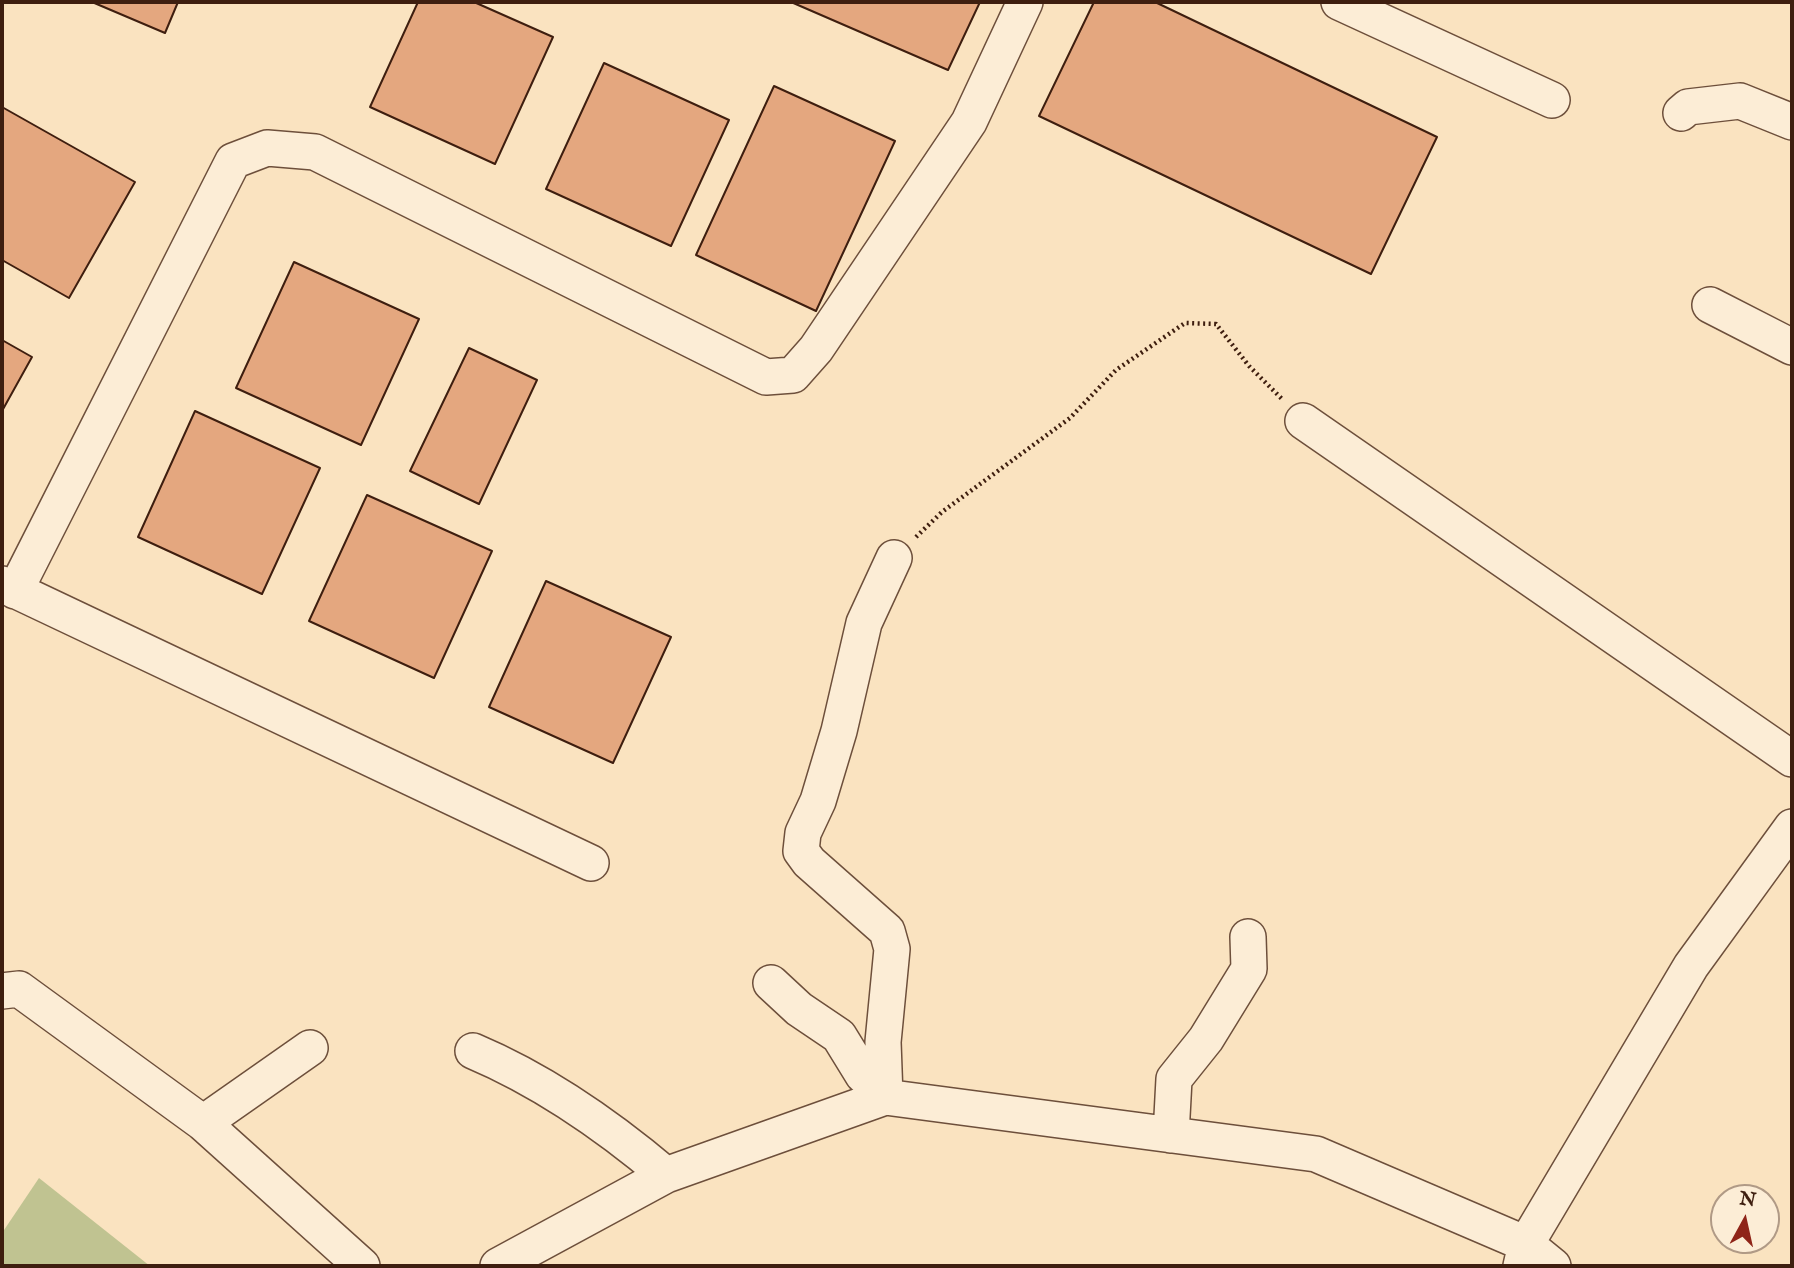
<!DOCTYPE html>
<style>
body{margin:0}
#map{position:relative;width:1794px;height:1268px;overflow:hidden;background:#fae3c0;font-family:"IM FELL English",serif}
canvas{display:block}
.frame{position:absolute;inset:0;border:4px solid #3e1e0f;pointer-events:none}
.north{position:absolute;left:1710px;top:1184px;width:70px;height:70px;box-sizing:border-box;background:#fcedd6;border:2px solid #b09a86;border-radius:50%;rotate:8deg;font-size:19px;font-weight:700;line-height:28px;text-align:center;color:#3e1e0f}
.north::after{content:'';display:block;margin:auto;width:24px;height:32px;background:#8f2418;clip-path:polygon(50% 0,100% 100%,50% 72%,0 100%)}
</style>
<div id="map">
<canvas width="1794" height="1268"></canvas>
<div class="frame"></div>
<div class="north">N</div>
</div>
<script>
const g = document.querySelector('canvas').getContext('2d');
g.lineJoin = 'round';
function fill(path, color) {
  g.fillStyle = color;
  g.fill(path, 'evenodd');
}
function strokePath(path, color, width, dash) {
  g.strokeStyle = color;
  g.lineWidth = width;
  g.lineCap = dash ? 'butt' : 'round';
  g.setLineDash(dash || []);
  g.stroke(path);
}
fill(new Path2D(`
 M 39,1178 L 150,1266 L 2,1266 L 2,1233 Z`), '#c0c391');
const building = new Path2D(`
 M 92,2 L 178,2 L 165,33 Z
 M 418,2 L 474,2 L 553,37 L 495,164 L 370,107 Z
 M 791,2 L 980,2 L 948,70 Z
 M 1094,2 L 1155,2 L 1437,137 L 1371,274 L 1039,116 Z
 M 604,63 L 729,120 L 671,246 L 546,189 Z
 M 774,86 L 895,141 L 816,311 L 696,255 Z
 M 2,107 L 135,182 L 69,298 L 2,260 Z
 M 294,262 L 419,319 L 361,445 L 236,388 Z
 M 2,340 L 32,357 L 2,411 Z
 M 469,348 L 537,380 L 479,504 L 410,471 Z
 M 195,411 L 320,468 L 262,594 L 138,537 Z
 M 367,495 L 492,551 L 434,678 L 309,621 Z
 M 546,581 L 671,637 L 613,763 L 489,707 Z`);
fill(building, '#e4a77f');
strokePath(building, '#3e1e0f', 2);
const street = new Path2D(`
 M 1339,2 L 1552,100
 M 1681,113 L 1688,107 L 1740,101 L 1792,122
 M 1710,305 L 1792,347
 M 1303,421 L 1792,759
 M 2,584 L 591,863
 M 15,591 L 233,161 L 267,148 L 315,152 L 766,377 L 793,375 L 816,349 L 969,122 L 1025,2
 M 771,983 L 799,1009 L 839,1036 L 863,1075 L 885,1097
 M 2,991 L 19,989 L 203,1123 L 362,1266
 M 473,1051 C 544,1081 607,1125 666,1175
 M 885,1097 L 883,1042 L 892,949 L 887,931 L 809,862 L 801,851 L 803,833 L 818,801 L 839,731 L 864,623 L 894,558
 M 203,1123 L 310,1048
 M 1171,1135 L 1174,1079 L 1206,1039 L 1249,969 L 1248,937
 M 498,1266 L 666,1175 L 885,1097 L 1316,1154 L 1526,1244 L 1553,1266
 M 1521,1266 L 1526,1244 L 1691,966 L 1792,827`);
strokePath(street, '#6d4f3b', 38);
strokePath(new Path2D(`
 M 916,537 L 942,512 L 1070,418 L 1116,370 L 1185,323 L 1216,324 L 1249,366 L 1283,400`), '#3e1e0f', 4.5, [2, 3.5]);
strokePath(street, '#fcedd6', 35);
</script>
